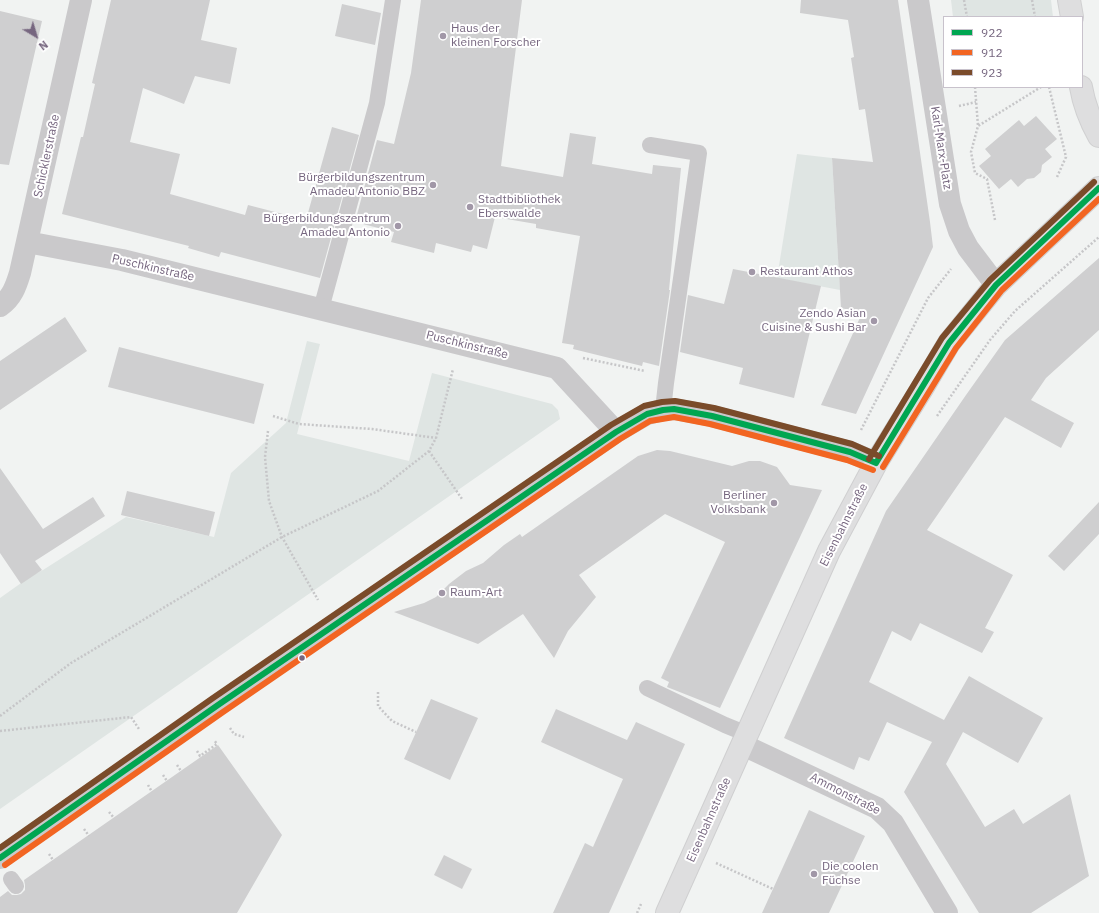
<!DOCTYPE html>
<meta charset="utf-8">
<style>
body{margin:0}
#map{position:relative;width:1099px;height:913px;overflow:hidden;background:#f1f3f2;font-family:"IBM Plex Sans",sans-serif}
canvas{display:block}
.legend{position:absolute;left:943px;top:16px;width:140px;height:72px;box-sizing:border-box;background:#fff;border:1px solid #c8c2cc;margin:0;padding:5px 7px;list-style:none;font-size:12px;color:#76667f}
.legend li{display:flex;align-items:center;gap:8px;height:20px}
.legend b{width:20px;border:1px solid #c8c2cc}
.north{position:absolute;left:16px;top:16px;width:40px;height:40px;-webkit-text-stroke:3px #fff;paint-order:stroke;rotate:142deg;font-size:11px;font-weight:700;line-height:16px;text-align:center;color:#76667f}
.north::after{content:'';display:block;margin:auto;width:14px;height:18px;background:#76667f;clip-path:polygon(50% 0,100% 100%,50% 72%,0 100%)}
</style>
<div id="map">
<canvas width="1099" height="913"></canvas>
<ul class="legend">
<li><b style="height:5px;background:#00a651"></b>922</li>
<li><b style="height:5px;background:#f26522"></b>912</li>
<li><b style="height:5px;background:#7a4b2a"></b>923</li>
</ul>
<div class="north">N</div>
</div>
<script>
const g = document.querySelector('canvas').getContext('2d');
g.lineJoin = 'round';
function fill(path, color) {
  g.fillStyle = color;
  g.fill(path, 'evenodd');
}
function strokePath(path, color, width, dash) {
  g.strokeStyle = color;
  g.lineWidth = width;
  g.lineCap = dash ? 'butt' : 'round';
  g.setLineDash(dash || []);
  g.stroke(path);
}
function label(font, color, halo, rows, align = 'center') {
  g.font = font + ' "IBM Plex Sans",sans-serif';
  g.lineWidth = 4;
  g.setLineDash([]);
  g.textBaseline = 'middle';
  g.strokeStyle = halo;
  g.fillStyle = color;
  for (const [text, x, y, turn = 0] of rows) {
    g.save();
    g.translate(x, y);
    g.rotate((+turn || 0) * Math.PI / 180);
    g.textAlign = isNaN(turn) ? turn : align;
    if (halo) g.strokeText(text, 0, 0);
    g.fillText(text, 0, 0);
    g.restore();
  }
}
fill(new Path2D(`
 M 951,0 L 1051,0 L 1053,17 L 953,17 Z
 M 797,154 L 832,158 L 840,290 L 777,278 Z
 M 307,341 L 320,344 L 297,434 L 409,461 L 432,373 L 552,404 L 558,410 L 560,419 L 0,809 L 0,598 L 31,576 L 43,570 L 126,517 L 214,537 L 231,473 L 286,423 Z`), '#dfe5e3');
fill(new Path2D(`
 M 111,0 L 210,0 L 201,40 L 237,48 L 230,84 L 195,76 L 184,104 L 143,88 L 130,142 L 180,154 L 170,194 L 245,215 L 248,205 L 306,220 L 332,127 L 359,135 L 320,278 L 221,252 L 219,257 L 188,248 L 189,246 L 62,214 L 81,137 L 83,137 L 95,84 L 92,83 Z
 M 421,0 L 522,0 L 501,166 L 563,177 L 570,133 L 596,137 L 592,164 L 652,174 L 653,165 L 681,168 L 669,290 L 670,290 L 659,366 L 643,362 L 642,366 L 573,349 L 574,345 L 562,343 L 580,236 L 536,228 L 536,224 L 495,217 L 487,249 L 473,245 L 471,252 L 436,243 L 434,253 L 391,242 L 394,232 L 355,222 L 377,140 L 394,144 L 411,73 Z
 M 801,0 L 898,0 L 930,222 L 933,247 L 856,414 L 821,405 L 862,313 L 841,308 L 832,158 L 873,162 L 865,109 L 859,110 L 851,58 L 854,57 L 848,20 L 800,13 Z
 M 342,4 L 381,13 L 375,45 L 335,36 Z
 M 0,11 L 42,21 L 9,165 L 0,164 Z
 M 1036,116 L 1057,139 L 1045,149 L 1052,157 L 1042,165 L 1041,172 L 1034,178 L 1027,179 L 1018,187 L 1011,179 L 999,189 L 979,166 L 991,156 L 985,149 L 1019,120 L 1024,126 Z
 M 1099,258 L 1099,330 L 1046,378 L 1031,400 L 1074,423 L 1061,448 L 1005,417 L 927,530 L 1013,575 L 985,628 L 994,632 L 982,653 L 920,623 L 911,641 L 892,631 L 869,682 L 944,720 L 969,676 L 1043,718 L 1018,763 L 963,732 L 946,764 L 985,827 L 1014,809 L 1023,824 L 1070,794 L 1089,876 L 1031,913 L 979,913 L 904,792 L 932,742 L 887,722 L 869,761 L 859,757 L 854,770 L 784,738 L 886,511 L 966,395 L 1005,340 Z
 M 733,269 L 821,286 L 794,398 L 739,384 L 743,368 L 680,352 L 688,295 L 724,304 Z
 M 65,317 L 87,351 L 0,410 L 0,361 Z
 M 119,347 L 264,384 L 254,424 L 108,387 Z
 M 657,450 L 670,451 L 732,466 L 749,461 L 760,461 L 777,467 L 790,485 L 822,490 L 720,708 L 667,687 L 669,682 L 661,678 L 725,542 L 665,514 L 579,575 L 596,597 L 568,631 L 554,658 L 523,614 L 478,644 L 394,612 L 424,603 L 436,597 L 449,584 L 466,571 L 483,563 L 504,545 L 520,534 L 522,537 L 638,456 Z
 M 0,468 L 43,529 L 93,497 L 105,516 L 35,561 L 42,570 L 21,584 L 0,553 Z
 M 127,491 L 215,512 L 209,536 L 121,515 Z
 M 1099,502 L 1099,534 L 1064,571 L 1048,556 Z
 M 431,699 L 478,718 L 450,780 L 404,759 Z
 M 556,709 L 627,740 L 636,722 L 685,744 L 609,913 L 553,913 L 585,843 L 593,847 L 623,779 L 541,742 Z
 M 218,745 L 282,835 L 237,913 L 0,913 L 0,897 L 8,891 L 12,895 L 17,895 L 21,894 L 25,890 L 25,885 L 24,880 Z
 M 809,810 L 865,836 L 829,913 L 762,913 Z
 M 444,855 L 472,869 L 462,889 L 434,875 Z`), '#cfcfd0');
const secondary = new Path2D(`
 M 1069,0 L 1072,17
 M 1081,87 C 1084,105 1090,120 1099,136`);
const primary = new Path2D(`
 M 667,913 L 829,551 L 876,463 L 923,387 L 949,343 L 996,285 L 1099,188`);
strokePath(secondary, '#d0d0d1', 24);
strokePath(primary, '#cfcfd0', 24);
strokePath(new Path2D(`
 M 964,0 L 967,17
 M 1032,0 L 1035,17
 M 975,87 L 978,126
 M 1049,87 L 1066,157 L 1057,177
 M 959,106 L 976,102
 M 995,220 L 987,179 L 975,173 L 971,152 L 978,126 L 1041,87
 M 583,358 L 645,371
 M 273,416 L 299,424 L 372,429 L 436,438
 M 937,416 L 990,340 L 1015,311 L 1099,237
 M 861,430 L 928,298 L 951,269
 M 268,431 L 265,457 L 269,501 L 282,537 L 318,600
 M 429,451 L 462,499
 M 378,692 L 378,706 L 392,721 L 416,732
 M 0,716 L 71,663 L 282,537 L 378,491 L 429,451 L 436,438 L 453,369
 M 230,728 L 234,734 L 244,737
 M 0,731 L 131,717 L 139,729
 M 197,751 L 200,756 L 217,744 L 214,740
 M 177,765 L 181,771
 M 163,775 L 167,781
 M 148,785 L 152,792
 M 109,812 L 114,818
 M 84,829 L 89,836
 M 49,854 L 53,860
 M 716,863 L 773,889
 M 637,913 L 641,904`), '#c6c6c8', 2.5, [2, 2]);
strokePath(new Path2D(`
 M 650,145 L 699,153 L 666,383 L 663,410
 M 321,309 L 377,103 L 393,0
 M 647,688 L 725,725 L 747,734
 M 11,879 L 16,886`), '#cac9cb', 16);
strokePath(new Path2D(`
 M 918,0 L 950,204 L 959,231 L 968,248 L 996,285
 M 27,242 L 122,260 L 557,368 L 616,432
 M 0,306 C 12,298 16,286 20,273 L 81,0
 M 743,745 L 877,808 L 893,823 L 947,913
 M 0,858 L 218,705 L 616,432 L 647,414 L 663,410 L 674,409 L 712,416 L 850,452 L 876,463`), '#cac9cb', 22);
strokePath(secondary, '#dededf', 22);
strokePath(primary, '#dededf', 22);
strokePath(new Path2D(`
 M 876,463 L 949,343 L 996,285 L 1099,188
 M 0,858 L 218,705 L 616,432 L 647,414 L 663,410 L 674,409 L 712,416 L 850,452 L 876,463`), '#00a651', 6);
strokePath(new Path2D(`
 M 883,467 L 956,348 L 1002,290 L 1099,199
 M 5,865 L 223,712 L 620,439 L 650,421 L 674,417 L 710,424 L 847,460 L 873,470`), '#f26522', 6);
strokePath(new Path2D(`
 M 869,459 L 942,338 L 990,280 L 1094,182
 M 0,848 L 213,698 L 611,425 L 644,406 L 662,402 L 675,401 L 714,408 L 852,444 L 879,456`), '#7a4b2a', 6);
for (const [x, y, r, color] of [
 [443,36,4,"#a197a7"],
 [433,185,4,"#a197a7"],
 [470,207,4,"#a197a7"],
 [398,226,4,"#a197a7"],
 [752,272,4,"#a197a7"],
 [874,321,4,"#a197a7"],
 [774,503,4,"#a197a7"],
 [442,593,4,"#a197a7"],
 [302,658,3.5,"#76667f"],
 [814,874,4,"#a197a7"]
]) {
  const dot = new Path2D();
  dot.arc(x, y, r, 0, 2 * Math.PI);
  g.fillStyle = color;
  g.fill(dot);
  strokePath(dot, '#fff', 1.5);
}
label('12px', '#76667f', '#fff', [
 ["Haus der",451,29],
 ["kleinen Forscher",451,43],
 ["Bürgerbildungszentrum",425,178,"right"],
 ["Amadeu Antonio BBZ",425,192,"right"],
 ["Stadtbibliothek",478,200],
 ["Eberswalde",478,214],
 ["Bürgerbildungszentrum",390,219,"right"],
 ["Amadeu Antonio",390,233,"right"],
 ["Restaurant Athos",760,272],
 ["Zendo Asian",866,314,"right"],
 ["Cuisine & Sushi Bar",866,328,"right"],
 ["Berliner",766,496,"right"],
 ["Volksbank",766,510,"right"],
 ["Raum-Art",450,593],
 ["Die coolen",822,867],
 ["Füchse",822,881]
], 'left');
label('12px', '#76667f', '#fff', [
 ["Karl-Marx-Platz",941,148,81],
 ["Schicklerstraße",47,156,-78],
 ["Puschkinstraße",153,268,13],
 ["Puschkinstraße",467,345,14],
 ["Eisenbahnstraße",844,525,-63],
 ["Ammonstraße",845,794,27],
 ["Eisenbahnstraße",709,820,-66]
]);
</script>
